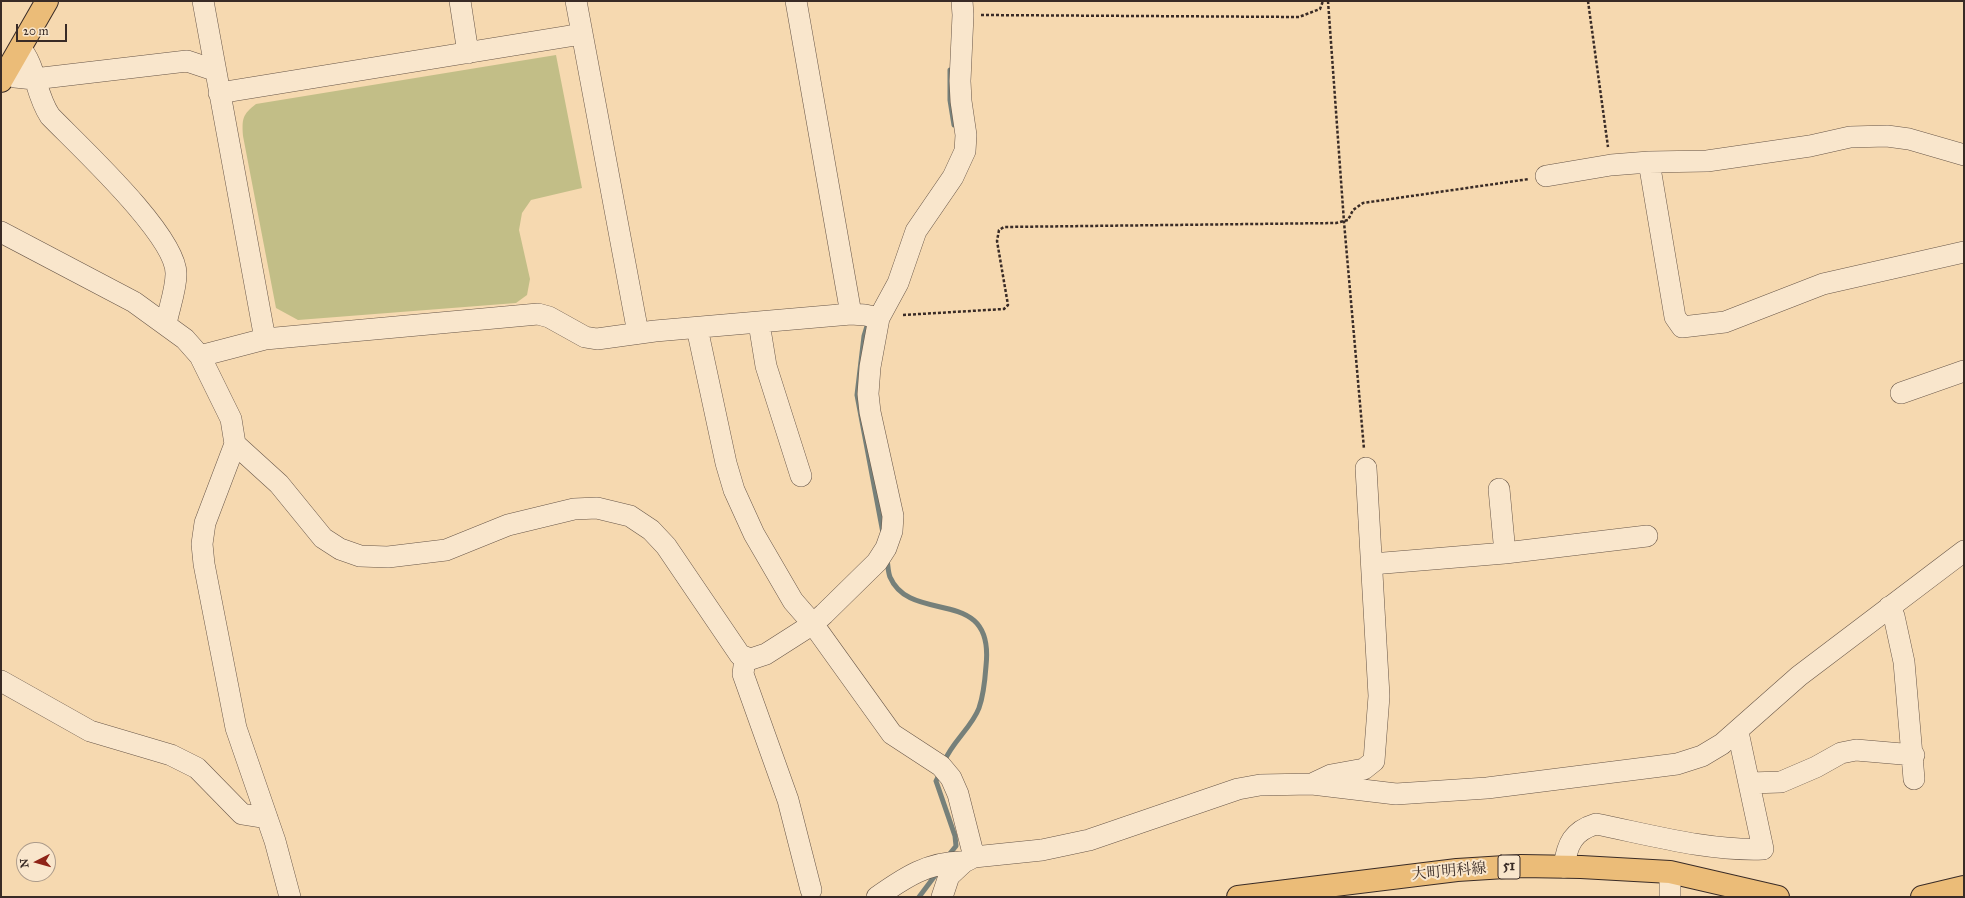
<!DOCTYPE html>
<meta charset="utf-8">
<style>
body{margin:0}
#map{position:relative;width:1965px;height:898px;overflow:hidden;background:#f6d9b0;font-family:"IM FELL Great Primer",serif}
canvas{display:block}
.frame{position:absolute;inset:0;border:2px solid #392b26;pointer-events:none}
.north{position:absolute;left:16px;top:842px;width:40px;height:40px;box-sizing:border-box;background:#f9e6cc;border:1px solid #ac9b8a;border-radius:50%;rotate:264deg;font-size:11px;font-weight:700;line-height:16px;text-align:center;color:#392b26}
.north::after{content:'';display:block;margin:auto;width:14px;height:18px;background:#8f2418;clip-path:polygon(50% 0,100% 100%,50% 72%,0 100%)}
.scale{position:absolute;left:16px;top:24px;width:51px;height:18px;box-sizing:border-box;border:2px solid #392b26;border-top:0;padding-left:5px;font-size:12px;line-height:14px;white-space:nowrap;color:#392b26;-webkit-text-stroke:3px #f9e6cc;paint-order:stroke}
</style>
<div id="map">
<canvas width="1965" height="898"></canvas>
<div class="frame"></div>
<div class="north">N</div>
<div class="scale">20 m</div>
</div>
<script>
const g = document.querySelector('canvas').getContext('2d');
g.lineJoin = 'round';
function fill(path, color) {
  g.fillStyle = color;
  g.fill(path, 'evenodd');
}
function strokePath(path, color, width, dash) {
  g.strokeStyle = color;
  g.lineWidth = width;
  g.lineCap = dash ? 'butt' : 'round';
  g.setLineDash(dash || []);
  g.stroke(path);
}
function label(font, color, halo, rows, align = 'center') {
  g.font = font + ' "IM FELL Great Primer","Noto Serif JP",serif';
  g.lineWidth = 4;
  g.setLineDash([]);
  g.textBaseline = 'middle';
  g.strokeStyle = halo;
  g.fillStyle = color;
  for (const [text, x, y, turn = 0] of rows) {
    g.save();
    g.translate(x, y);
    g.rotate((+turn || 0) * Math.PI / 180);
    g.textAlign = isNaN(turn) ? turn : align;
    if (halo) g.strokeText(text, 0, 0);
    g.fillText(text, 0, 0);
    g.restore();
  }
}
fill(new Path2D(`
 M 556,55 L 582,188 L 531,200 L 522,213 L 519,230 L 530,279 L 527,295 L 516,303 L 298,320 L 276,308 L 243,136 C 242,119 242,115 256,104 Z`), '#c2be87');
strokePath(new Path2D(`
 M 950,70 L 950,100 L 954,125
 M 868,323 L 864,336 L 857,395 L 883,533
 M 887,559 C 888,565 888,572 890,577 C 911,626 995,584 986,666 C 985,680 984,694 979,708 C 972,727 952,742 944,762
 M 940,773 L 936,781 L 955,836 L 956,846 L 948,856
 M 919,897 L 937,873`), '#76807a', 5);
const minor = new Path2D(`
 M 203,1 L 265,339
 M 460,1 L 468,53
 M 576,1 L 638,333
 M 796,1 L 851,314
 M 20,48 C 36,65 35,94 50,116 C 78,145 177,236 176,274 C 176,290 169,308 166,324
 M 6,72 L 15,77 L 34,79 L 187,61 L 208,68 L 214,67
 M 219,93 L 582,34
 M 1649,162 L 1675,317 L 1682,327 L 1725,322 L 1823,284 L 1964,252
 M 1546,176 L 1611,165 L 1649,162 L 1707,161 L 1810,146 L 1850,137 L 1887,136 L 1909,139 L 1964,155
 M 1,232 L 134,302 L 185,339 L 200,356 L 231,419 L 235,444 L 205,523 L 202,544 L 204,564 L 236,728 L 275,841 L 290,897
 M 759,323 L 766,366 L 801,476
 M 697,328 L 726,463 L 734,490 L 754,534 L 793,601 L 813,624 L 892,734 L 941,766 L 951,778 L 958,794 L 974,857
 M 200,356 L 265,339 L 538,314 L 549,317 L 585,337 L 597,339 L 655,331 L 851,314 L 865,315 L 879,318
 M 1901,393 L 1964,371
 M 235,444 L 279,484 L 323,538 L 340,549 L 360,556 L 388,557 L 446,550 L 508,525 L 574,509 L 597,508 L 630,516 L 651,530 L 666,546 L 740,655 L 751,659 L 766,654 L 813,624 L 824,614 L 877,562 L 886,548 L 892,531 L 893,516 L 870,412 L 868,394 L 870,367 L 879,318 L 898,283 L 916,231 L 953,177 L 965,151 L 966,135 L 961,101 L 960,81 L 963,15 L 962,1
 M 1499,489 L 1505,553
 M 1372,564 L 1505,553 L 1647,536
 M 1889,607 L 1894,616 L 1904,662 L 1914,779
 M 745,658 L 743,674 L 788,800 L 811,890
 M 1,681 L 90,731 L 171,755 L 197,768 L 242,814 L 267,818
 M 1314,783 L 1331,775 L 1364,769 L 1374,761 L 1379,696 L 1366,468
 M 1750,783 L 1781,782 L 1816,767 L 1841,753 L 1856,750 L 1914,755
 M 1564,867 C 1567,844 1573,831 1596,824 C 1651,835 1707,851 1763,849 L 1738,732
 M 877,897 C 904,878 929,861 964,862
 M 942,897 L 949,876 L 964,862 L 974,857 L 1042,850 L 1089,840 L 1238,789 L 1260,785 L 1312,784 L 1396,794 L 1487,788 L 1677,764 L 1702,756 L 1722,744 L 1799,676 L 1964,551
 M 1670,897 L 1670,872`);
const major = new Path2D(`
 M 1,81 L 47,1
 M 1238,897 L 1457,870 L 1521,866 L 1581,867 L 1670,872 L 1778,897
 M 1922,897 L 1964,887`);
strokePath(minor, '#685648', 22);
strokePath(major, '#392b26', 24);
strokePath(new Path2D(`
 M 1328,1 L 1344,222 L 1364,449
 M 1588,1 L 1608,147
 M 981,15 L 1299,17 L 1320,9 L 1323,1
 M 903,315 L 1004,309 L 1008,305 L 997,241 L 999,230 L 1004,227 L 1336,223 L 1348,220 L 1353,210 L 1363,203 L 1529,179`), '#392b26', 2.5, [3, 2]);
strokePath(minor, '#f9e6cc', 21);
strokePath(major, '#ebbc78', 22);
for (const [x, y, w] of [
 [1509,867,22]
]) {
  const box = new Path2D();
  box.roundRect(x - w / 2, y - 12, w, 24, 3);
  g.fillStyle = '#f9e6cc';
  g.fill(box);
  strokePath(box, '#392b26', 1);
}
label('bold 14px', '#392b26', null, [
 ["51",1509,867]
]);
label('15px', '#392b26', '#f9e6cc', [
 ["大町明科線",1449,872,-5]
]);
</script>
